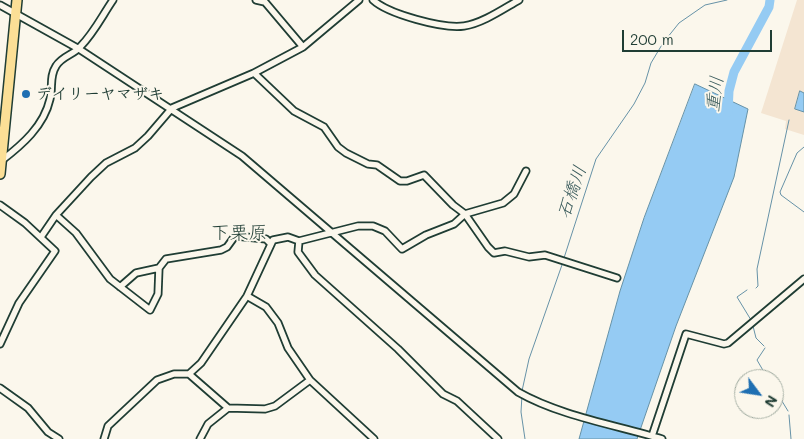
<!DOCTYPE html>
<meta charset="utf-8">
<style>
body{margin:0}
#map{position:relative;width:804px;height:439px;overflow:hidden;background:#fbf7ec;font-family:Mali,sans-serif}
canvas{display:block}
.north{position:absolute;left:734px;top:369px;width:50px;height:50px;box-sizing:border-box;background:#fbf7ec;border:1px solid #a3ada2;border-radius:50%;rotate:121deg;font-size:14px;font-weight:700;line-height:20px;text-align:center;color:#1f3d34}
.north::after{content:'';display:block;margin:auto;width:18px;height:22px;background:#1f6fb2;clip-path:polygon(50% 0,100% 100%,50% 72%,0 100%)}
.scale{position:absolute;left:622px;top:30px;width:150px;height:22px;box-sizing:border-box;border:2px solid #1f3d34;border-top:0;padding-left:6px;font-size:15px;line-height:18px;white-space:nowrap;color:#1f3d34;-webkit-text-stroke:4px #fbf7ec;paint-order:stroke}
</style>
<div id="map">
<canvas width="804" height="439"></canvas>
<div class="north">N</div>
<div class="scale">200 m</div>
</div>
<script>
const g = document.querySelector('canvas').getContext('2d');
g.lineJoin = 'round';
function fill(path, color) {
  g.fillStyle = color;
  g.fill(path, 'evenodd');
}
function strokePath(path, color, width, dash) {
  g.strokeStyle = color;
  g.lineWidth = width;
  g.lineCap = dash ? 'butt' : 'round';
  g.setLineDash(dash || []);
  g.stroke(path);
}
function label(font, color, halo, rows, align = 'center') {
  g.font = font + ' Mali,"Klee One",sans-serif';
  g.lineWidth = 4;
  g.setLineDash([]);
  g.textBaseline = 'middle';
  g.strokeStyle = halo;
  g.fillStyle = color;
  for (const [text, x, y, turn = 0] of rows) {
    g.save();
    g.translate(x, y);
    g.rotate((+turn || 0) * Math.PI / 180);
    g.textAlign = isNaN(turn) ? turn : align;
    if (halo) g.strokeText(text, 0, 0);
    g.fillText(text, 0, 0);
    g.restore();
  }
}
fill(new Path2D(`
 M 797,0 L 804,0 L 804,135 L 785,129 L 786,121 L 761,113 Z`), '#f4e5d2');
const water = new Path2D(`
 M 695,84 L 748,109 L 734,177 L 676,326 L 637,439 L 579,439 L 620,291 L 644,218 Z
 M 800,91 L 804,93 L 804,112 L 795,109 Z`);
fill(water, '#95cbf3');
strokePath(water, '#6692a7', 1);
strokePath(new Path2D(`
 M 804,147 L 797,153 L 780,192 L 781,195 L 804,212
 M 564,258 L 596,159 L 634,104 L 645,83 L 651,63 L 663,43 L 679,23 L 705,5 L 727,0
 M 756,288 L 758,286 L 757,269 L 789,120
 M 747,290 L 737,297 L 751,320
 M 753,326 L 756,338 L 764,346
 M 765,348 L 757,360 L 768,379
 M 774,388 L 788,411
 M 522,391 L 529,359 L 563,262
 M 522,395 L 521,412 L 525,439
 M 789,415 L 791,439`), '#6692a7', 1);
strokePath(new Path2D(`
 M 728,112 L 729,91 L 734,72 L 769,7 L 770,0`), '#95cbf3', 9);
const minor = new Path2D(`
 M 256,0 L 265,2 L 303,47
 M 373,0 C 388,14 443,29 464,26 C 483,23 503,9 519,0
 M 0,5 L 79,49 L 242,156 L 518,392 C 560,416 616,425 662,439
 M 254,73 L 294,111 L 324,127 L 338,147 L 346,153 L 368,164 L 377,165 L 400,181 L 407,181 L 424,175 L 453,205 L 465,214 L 488,247 L 494,253 L 505,251 L 529,257 L 545,255 L 617,278
 M 1,161 C 22,145 44,126 50,99 C 53,87 49,77 56,66 C 62,56 73,55 80,47 C 94,33 102,16 113,0
 M 0,205 L 25,223 L 55,251 L 19,303 L 0,344
 M 56,215 L 76,233 L 110,279 L 150,310 L 158,294 L 159,268 L 166,259 L 221,250 L 227,247 L 235,236 L 266,239 L 270,243
 M 41,237 L 56,215 L 91,177 L 106,163 L 135,148 L 148,136 L 172,108 L 254,73 L 303,47 L 359,0
 M 299,241 L 298,252 L 315,275 L 398,349 L 443,394 L 457,401 L 498,439
 M 120,287 L 136,273 L 159,268
 M 247,296 L 266,307 L 278,323 L 288,348 L 310,380 L 374,439
 M 189,374 L 228,408
 M 0,388 L 28,408 L 48,432 L 59,439
 M 652,436 L 686,334 L 724,344 L 728,343 L 804,279
 M 104,439 L 108,426 L 157,380 L 174,374 L 189,374 L 201,363 L 247,296 L 273,240 L 288,237 L 299,241 L 358,226 L 373,226 L 385,231 L 402,249 L 426,235 L 454,224 L 465,214 L 503,203 L 514,194 L 526,171
 M 200,439 L 208,424 L 228,408 L 265,409 L 275,406 L 310,380`);
const highway = new Path2D(`
 M 0,174 L 17,0`);
strokePath(minor, '#1f3d34', 9);
strokePath(highway, '#1f3d34', 12);
strokePath(minor, '#fbf7ec', 5.5);
strokePath(highway, '#fbdf96', 9);
for (const [x, y, r, color] of [
 [26,94,5,"#1f6fb2"]
]) {
  const dot = new Path2D();
  dot.arc(x, y, r, 0, 2 * Math.PI);
  g.fillStyle = color;
  g.fill(dot);
  strokePath(dot, '#fbf7ec', 2);
}
label('bold 16px', '#1f3d34', '#fbf7ec', [
 ["デイリーヤマザキ",36,94]
], 'left');
label('italic 18px', '#37595a', '#fbf7ec', [
 ["重川",715,94,-82],
 ["石橋川",572,192,-71]
]);
label('19px', '#1f3d34', '#fbf7ec', [
 ["下栗原",239,233]
]);
</script>
